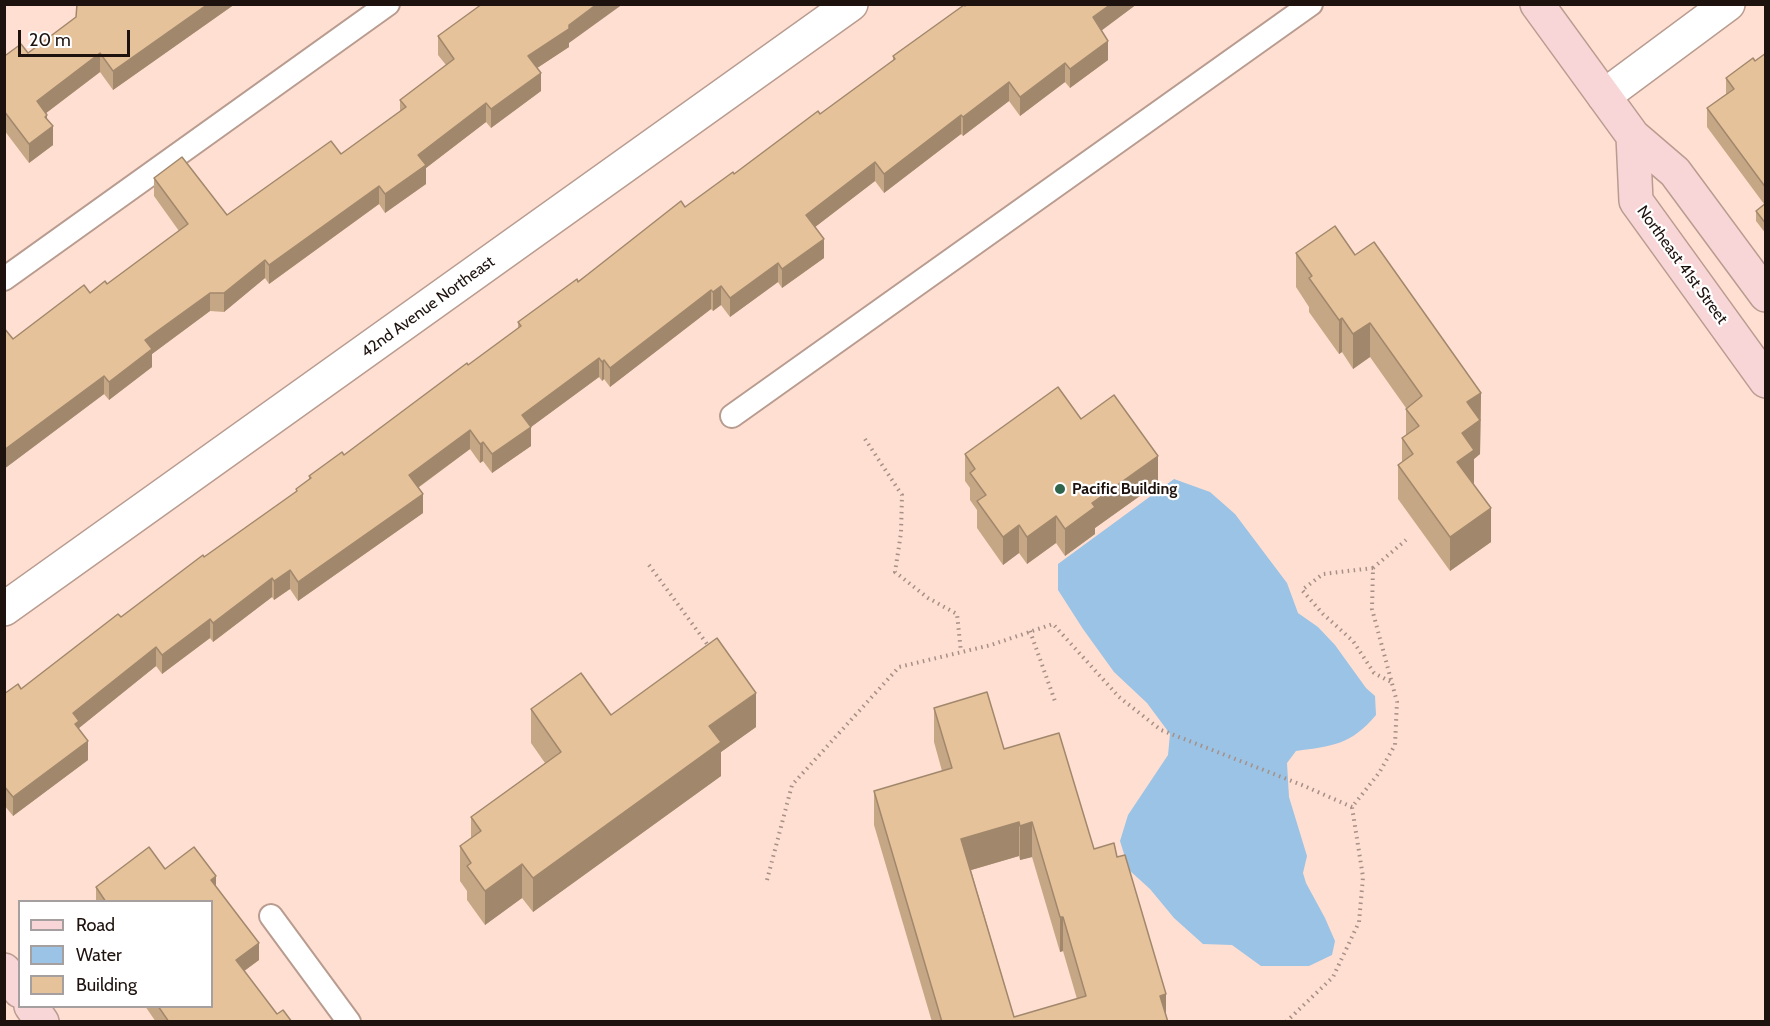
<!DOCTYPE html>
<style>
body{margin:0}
#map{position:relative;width:1770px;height:1026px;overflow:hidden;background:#ffdfd2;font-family:Cabin,sans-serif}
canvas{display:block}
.frame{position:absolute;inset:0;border:6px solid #1d120e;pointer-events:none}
.legend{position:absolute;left:18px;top:900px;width:195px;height:108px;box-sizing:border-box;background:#fff;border:2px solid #a5a09f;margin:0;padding:8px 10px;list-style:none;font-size:18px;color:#1d120e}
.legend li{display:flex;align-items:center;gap:12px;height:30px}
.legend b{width:30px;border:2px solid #a5a09f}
.scale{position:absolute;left:18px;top:30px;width:112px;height:27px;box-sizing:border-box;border:3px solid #1d120e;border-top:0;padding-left:8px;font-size:18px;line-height:21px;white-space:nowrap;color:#1d120e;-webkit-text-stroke:4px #fff;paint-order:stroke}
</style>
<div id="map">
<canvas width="1770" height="1026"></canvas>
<div class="frame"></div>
<ul class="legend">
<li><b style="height:8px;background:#f8d5d6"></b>Road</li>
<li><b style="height:16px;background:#9ac3e5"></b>Water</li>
<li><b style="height:16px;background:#e6c29b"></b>Building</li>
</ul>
<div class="scale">20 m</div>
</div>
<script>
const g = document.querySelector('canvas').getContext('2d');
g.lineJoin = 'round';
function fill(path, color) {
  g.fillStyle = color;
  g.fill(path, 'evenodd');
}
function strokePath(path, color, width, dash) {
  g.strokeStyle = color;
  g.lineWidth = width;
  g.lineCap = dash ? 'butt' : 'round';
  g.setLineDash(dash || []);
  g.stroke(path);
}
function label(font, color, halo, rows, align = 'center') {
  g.font = font + ' Cabin,sans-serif';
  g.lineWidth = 4.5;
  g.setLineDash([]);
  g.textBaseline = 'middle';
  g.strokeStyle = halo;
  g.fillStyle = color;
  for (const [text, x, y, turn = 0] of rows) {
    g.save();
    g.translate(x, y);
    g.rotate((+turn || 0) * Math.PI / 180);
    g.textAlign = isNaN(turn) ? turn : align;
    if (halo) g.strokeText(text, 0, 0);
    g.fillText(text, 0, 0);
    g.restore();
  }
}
fill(new Path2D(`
 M 1174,479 L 1210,492 L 1235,514 L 1287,583 L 1298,613 L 1318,627 L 1335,645 L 1366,688 L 1375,696 L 1376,715 C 1351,745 1332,746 1296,751 L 1287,763 L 1289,797 L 1307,856 L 1303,873 L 1306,883 L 1325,918 L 1335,941 L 1332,955 L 1309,966 L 1261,966 L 1232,945 L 1203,944 L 1174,918 L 1150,889 L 1129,870 L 1120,841 L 1128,815 L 1168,755 L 1170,734 L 1147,703 L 1114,672 L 1083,629 L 1058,590 L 1058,564 Z`), '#9ac3e5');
const lane = new Path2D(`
 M 4,279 L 388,4
 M 732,416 L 1311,4
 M 271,916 L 349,1022`);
const street = new Path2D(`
 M 1604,96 L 1728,4
 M 4,609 L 851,4`);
const secondary = new Path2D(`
 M 1537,4 L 1633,136 L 1675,172 L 1766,295
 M 1633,136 L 1636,201 L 1766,381
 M 4,970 L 20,991
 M 31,1006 L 42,1022`);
strokePath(lane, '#b99c90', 26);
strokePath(street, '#b99c90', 36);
strokePath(secondary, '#b99c90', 36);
strokePath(new Path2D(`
 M 865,439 L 902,495 L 901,533 L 895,572 L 928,598 L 957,614 L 961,652
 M 649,565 L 710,648
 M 1373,568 L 1323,574 L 1302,590 L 1323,614 L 1353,641 L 1374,673 L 1391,682
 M 1030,631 L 1056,704
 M 767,880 L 792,785 L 899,667 L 991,645 L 1053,624 L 1119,697 L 1161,730 L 1302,785 L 1352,807
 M 1286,1022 L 1333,977 L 1359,922 L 1363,877 L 1352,807 L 1379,773 L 1395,745 L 1397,702 L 1372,609 L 1373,568 L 1406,540`), '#a68f85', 4, [1.5, 4.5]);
strokePath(lane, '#fff', 22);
strokePath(street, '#fff', 33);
strokePath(secondary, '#f8d5d6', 33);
fill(new Path2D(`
 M 77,4 L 235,4 L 113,90 L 100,72 L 46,113 L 53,145 L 29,163 L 4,130 L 4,54 L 6,55 L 28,53 L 76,17 Z
 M 967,4 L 1137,4 L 1101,30 L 1108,60 L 1070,88 L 1065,82 L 1020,116 L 1009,101 L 963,136 L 961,134 L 884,193 L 875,181 L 815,227 L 824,258 L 782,288 L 778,282 L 730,317 L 721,305 L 713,311 L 711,309 L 610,387 L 604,379 L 602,381 L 599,377 L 531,427 L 531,446 L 492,473 L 483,461 L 480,463 L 470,449 L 418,488 L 423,513 L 298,601 L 290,589 L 274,600 L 272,597 L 213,642 L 210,638 L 162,674 L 156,666 L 79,728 L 88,760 L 13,816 L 4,805 L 4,694 L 21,689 L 296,492 L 296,489 L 309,479 L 309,476 L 344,455 L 468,365 L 518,329 L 518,322 L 734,174 L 820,114 L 893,61 L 893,56 Z
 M 438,36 L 569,43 L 569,47 L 537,68 L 541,91 L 491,128 L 486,122 L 426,168 L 426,184 L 385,213 L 379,204 L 269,284 L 265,278 L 224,312 L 210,311 L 152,354 L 152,367 L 109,400 L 104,394 L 4,469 L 4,328 L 13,339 L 107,284 L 179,231 L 154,196 L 154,178 L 227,215 L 341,154 L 400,111 L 400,100 L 446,65 L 438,55 Z
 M 1766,53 L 1766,234 L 1756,221 L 1756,211 L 1764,204 L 1707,127 L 1707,108 L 1726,94 L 1726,78 L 1755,61 Z
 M 1296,253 L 1355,255 L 1481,393 L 1480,454 L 1474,459 L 1474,484 L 1491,542 L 1450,571 L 1398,499 L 1398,465 L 1402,462 L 1402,438 L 1406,436 L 1406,408 L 1370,357 L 1353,369 L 1342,352 L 1339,354 L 1309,312 L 1309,307 L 1296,287 Z
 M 1081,419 L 1158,483 L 1095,528 L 1095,534 L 1065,556 L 1056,543 L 1027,564 L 1019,553 L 1003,565 L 977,528 L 977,510 L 970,500 L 970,488 L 965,481 L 965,454 Z
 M 934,708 L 1004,749 L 1094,849 L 1166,1015 L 1168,1022 L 932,1022 L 874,825 L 874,791 L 942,771 L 934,742 ZM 1019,856 L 1020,860 L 1032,857 L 1060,952 L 1063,951 L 1077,999 L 1014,1017 L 971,870 Z
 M 531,709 L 611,715 L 756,727 L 721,752 L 721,776 L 533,912 L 522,898 L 485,925 L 467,900 L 467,891 L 460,881 L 460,846 L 471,839 L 471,817 L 545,763 L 531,743 Z
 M 165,869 L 216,887 L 259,960 L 244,971 L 277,1014 L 292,1022 L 156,1022 L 145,1006 L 212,1006 L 212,902 L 96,902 L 96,887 Z`), '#c6a785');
fill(new Path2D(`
 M 208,4 L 235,4 L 113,90 L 113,71 Z
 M 597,4 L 623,4 L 569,43 L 569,47 L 528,74 L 528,56 Z
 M 1111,4 L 1137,4 L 1093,37 L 1093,17 Z
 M 1108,41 L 1108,60 L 1070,88 L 1070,69 Z
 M 100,53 L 100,72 L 37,120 L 37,101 Z
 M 1065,63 L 1065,82 L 1020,116 L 1020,97 Z
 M 541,73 L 541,91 L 491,128 L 491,109 Z
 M 1009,82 L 1009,101 L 963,136 L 963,117 Z
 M 486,103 L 486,122 L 426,168 L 426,184 L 385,213 L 385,194 L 418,155 Z
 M 47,115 L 47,131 L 53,126 L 53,145 L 29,163 L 29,144 L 45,117 Z
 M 961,115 L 961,134 L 884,193 L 884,174 Z
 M 875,162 L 875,181 L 806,234 L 806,215 Z
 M 379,186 L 379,204 L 269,284 L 269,265 Z
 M 824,239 L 824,258 L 782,288 L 782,269 Z
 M 265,260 L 265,278 L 224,312 L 224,293 Z
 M 778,263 L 778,282 L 730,317 L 730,298 Z
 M 721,286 L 721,305 L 713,311 L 713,292 Z
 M 711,290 L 711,309 L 610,387 L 610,368 Z
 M 210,293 L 210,311 L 152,354 L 152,367 L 109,400 L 109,382 L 145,340 Z
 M 1342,318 L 1342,352 L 1339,354 L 1339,320 Z
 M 1370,323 L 1370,357 L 1353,369 L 1353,334 Z
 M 599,358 L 599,377 L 531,427 L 531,446 L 492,473 L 492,454 L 522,415 Z
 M 604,360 L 604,379 L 602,381 L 602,362 Z
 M 104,376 L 104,394 L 4,469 L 4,450 Z
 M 1481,393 L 1480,454 L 1474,459 L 1474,484 L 1457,462 L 1467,402 Z
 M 470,430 L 470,449 L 409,494 L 409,475 Z
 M 483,442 L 483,461 L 480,463 L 480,444 Z
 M 1158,456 L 1158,483 L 1095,528 L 1095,534 L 1065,556 L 1065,529 L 1092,503 Z
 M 423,494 L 423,513 L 298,601 L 298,582 Z
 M 1491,508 L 1491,542 L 1450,571 L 1450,537 Z
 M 1056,516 L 1056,543 L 1027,564 L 1027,537 Z
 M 1019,525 L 1019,553 L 1003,565 L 1003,537 Z
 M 290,570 L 290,589 L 274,600 L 274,581 Z
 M 272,578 L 272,597 L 213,642 L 213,623 Z
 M 210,619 L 210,638 L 162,674 L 162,655 Z
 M 156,647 L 156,666 L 79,728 L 79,740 L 73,713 Z
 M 756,693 L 756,727 L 721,752 L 721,776 L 533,912 L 533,878 L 709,726 Z
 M 88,741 L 88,760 L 13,816 L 13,797 Z
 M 1019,822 L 1019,856 L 961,873 L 961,839 Z
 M 1032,822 L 1032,857 L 1020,860 L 1020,826 Z
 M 522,864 L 522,898 L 485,925 L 485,891 Z
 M 216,876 L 216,893 L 211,880 Z
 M 1060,917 L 1063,917 L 1063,951 L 1060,952 Z
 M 259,943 L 259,960 L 236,977 L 236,960 Z
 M 1166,994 L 1166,1022 L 1160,996 Z`), '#a1886c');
const building = new Path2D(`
 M 77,4 L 208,4 L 113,71 L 100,53 L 37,101 L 47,115 L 45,117 L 53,126 L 29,144 L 4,111 L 4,54 L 6,55 L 21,44 L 28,53 L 76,17 Z
 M 482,4 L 597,4 L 569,25 L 569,29 L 528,56 L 541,73 L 491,109 L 486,103 L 418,155 L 426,165 L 385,194 L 379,186 L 269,265 L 265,260 L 224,293 L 210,293 L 145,340 L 152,349 L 109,382 L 104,376 L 4,450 L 4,328 L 13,339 L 84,285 L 90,293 L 105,281 L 107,284 L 188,224 L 154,178 L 182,157 L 227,215 L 331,141 L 341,154 L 406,107 L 400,100 L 454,59 L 438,36 Z
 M 967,4 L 1111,4 L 1093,17 L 1108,41 L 1070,69 L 1065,63 L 1020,97 L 1009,82 L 963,117 L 961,115 L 884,174 L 875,162 L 806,215 L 824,239 L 782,269 L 778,263 L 730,298 L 721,286 L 713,292 L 711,290 L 610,368 L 604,360 L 602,362 L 599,358 L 522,415 L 531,427 L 492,454 L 483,442 L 480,444 L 470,430 L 409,475 L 423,494 L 298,582 L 290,570 L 274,581 L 272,578 L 213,623 L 210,619 L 162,655 L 156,647 L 73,713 L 79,721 L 75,724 L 88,741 L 13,797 L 4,786 L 4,694 L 18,684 L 21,689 L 118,614 L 121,617 L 203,555 L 204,557 L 297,491 L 296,489 L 311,478 L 309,476 L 342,452 L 344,455 L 467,363 L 468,365 L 521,326 L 518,322 L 577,279 L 578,282 L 681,201 L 685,207 L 733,172 L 734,174 L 818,111 L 820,114 L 895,59 L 893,56 L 964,5 L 965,6 Z
 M 1766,53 L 1766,188 L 1707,108 L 1734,89 L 1726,78 L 1753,58 L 1755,61 Z
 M 1766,203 L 1766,224 L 1756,211 Z
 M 1335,226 L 1355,255 L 1374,242 L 1481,393 L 1467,402 L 1480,420 L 1462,433 L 1474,450 L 1457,462 L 1491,508 L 1450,537 L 1398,465 L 1413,454 L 1402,438 L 1419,426 L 1406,409 L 1422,396 L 1370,323 L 1353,334 L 1342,318 L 1339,320 L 1309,278 L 1312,276 L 1296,253 Z
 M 1058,387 L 1081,419 L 1114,395 L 1158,456 L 1092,503 L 1095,507 L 1065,529 L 1056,516 L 1027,537 L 1019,525 L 1003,537 L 977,501 L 986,495 L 970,473 L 975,469 L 965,454 Z
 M 717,638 L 756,693 L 709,726 L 721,742 L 533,878 L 522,864 L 485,891 L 467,866 L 471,863 L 460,846 L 481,831 L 471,817 L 561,752 L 531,709 L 581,673 L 611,715 Z
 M 987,692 L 1004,749 L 1059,733 L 1094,849 L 1114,843 L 1117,857 L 1125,855 L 1166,994 L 1160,996 L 1168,1022 L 942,1022 L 874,791 L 952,768 L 934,708 ZM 1019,822 L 1020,826 L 1032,822 L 1060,917 L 1063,917 L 1086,996 L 1014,1017 L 961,839 Z
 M 149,847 L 165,869 L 194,847 L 216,876 L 211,880 L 259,943 L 236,960 L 277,1014 L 283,1010 L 292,1022 L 169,1022 L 158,1006 L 212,1006 L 212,902 L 106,902 L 96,887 Z`);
fill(building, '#e6c29b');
strokePath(building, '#a1886c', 1.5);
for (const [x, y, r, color] of [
 [1060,489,6,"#2e654c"]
]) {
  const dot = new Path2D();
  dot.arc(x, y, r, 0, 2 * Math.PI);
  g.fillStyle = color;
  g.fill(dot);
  strokePath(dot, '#fff', 2);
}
label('16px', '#1d120e', '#fff', [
 ["Northeast 41st Street",1682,265,54],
 ["42nd Avenue Northeast",428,307,-36]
]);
label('bold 16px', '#1d120e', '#fff', [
 ["Pacific Building",1072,489]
], 'left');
</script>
